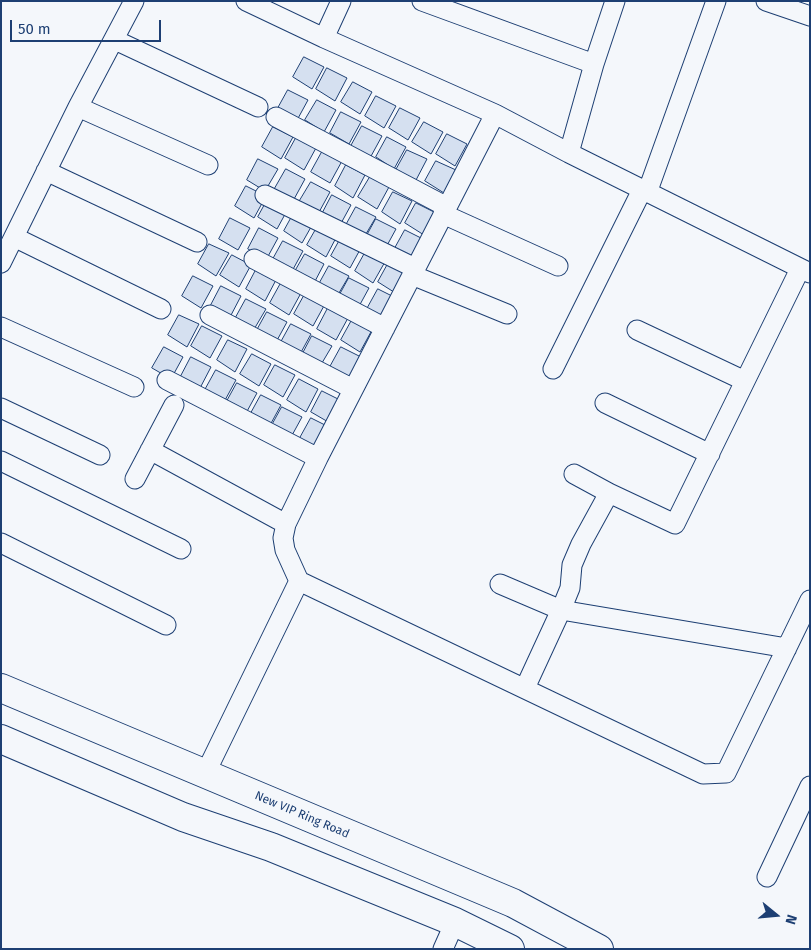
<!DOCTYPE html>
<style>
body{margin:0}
#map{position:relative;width:811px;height:950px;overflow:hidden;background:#f4f7fb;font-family:"Fira Sans",sans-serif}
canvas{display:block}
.frame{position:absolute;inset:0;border:2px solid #1d3f73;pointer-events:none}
.north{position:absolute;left:751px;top:890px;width:50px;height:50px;-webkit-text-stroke:4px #f4f7fb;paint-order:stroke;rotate:107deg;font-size:14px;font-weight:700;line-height:20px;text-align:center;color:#1d3f73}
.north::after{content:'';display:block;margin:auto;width:18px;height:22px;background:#1d3f73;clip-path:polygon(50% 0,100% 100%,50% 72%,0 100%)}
.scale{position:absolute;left:10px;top:20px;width:151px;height:22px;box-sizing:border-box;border:2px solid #1d3f73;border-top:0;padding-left:6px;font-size:15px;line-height:18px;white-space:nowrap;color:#1d3f73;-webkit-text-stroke:4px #f4f7fb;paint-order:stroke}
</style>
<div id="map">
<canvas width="811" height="950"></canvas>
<div class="frame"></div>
<div class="north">N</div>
<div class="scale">50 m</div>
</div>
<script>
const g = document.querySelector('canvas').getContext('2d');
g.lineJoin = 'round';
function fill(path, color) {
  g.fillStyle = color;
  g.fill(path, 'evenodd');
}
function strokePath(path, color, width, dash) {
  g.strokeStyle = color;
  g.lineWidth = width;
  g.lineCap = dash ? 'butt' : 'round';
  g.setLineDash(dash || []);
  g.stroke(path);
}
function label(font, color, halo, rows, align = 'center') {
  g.font = font + ' "Fira Sans",sans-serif';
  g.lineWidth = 4;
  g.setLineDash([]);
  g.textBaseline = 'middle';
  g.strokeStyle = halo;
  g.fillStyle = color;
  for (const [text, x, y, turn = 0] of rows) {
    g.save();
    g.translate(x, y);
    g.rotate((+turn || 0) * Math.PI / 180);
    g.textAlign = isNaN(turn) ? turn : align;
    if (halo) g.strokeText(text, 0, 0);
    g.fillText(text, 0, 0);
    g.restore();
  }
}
const building = new Path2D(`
 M 304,57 L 324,67 L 312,89 L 293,77 Z
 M 327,68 L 347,78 L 335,101 L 316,89 Z
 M 353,82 L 372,92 L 360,114 L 341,102 Z
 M 288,90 L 308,100 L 296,122 L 277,110 Z
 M 376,96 L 396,106 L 384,128 L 365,116 Z
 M 317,100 L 336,110 L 324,132 L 305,120 Z
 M 400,108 L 420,118 L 408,140 L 389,128 Z
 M 341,112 L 361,122 L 349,144 L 330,133 Z
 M 424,122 L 443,132 L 431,154 L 412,142 Z
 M 362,126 L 382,136 L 370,158 L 351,146 Z
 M 273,127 L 293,137 L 281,159 L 262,147 Z
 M 447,134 L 467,144 L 455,166 L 436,154 Z
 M 387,137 L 406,147 L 394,169 L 376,157 Z
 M 296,138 L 316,148 L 304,170 L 285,158 Z
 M 407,150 L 427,159 L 415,182 L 396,170 Z
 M 322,152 L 342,161 L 330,183 L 311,172 Z
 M 258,159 L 278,169 L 265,191 L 247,180 Z
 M 436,161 L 456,170 L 444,193 L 425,181 Z
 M 346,165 L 365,175 L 353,198 L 335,186 Z
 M 286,169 L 305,179 L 293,201 L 274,190 Z
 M 370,177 L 389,187 L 377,209 L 358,197 Z
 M 311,182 L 330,192 L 318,214 L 299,202 Z
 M 246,186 L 266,196 L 254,218 L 235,206 Z
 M 393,192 L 412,201 L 400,224 L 382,212 Z
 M 332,195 L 351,205 L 339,227 L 321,216 Z
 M 269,197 L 289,207 L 277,229 L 258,217 Z
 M 416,203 L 436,213 L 424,235 L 405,223 Z
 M 356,207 L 376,217 L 363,239 L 345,227 Z
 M 295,211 L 315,220 L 302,243 L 284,231 Z
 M 230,218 L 250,228 L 238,250 L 219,239 Z
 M 376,219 L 396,229 L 384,251 L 365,239 Z
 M 319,224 L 338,234 L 326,257 L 307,245 Z
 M 259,228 L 278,238 L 266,260 L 248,249 Z
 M 405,230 L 425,240 L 413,262 L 394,250 Z
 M 342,236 L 362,246 L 350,268 L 331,256 Z
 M 283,241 L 303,251 L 291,273 L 272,261 Z
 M 209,244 L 229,253 L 216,276 L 198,264 Z
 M 366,251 L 386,260 L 373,283 L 355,271 Z
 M 305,254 L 324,264 L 312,287 L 293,275 Z
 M 232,255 L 251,265 L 239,287 L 220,275 Z
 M 389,262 L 409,272 L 397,294 L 378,282 Z
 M 329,266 L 349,276 L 336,298 L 318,286 Z
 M 257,268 L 277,278 L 265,301 L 246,289 Z
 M 193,276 L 213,286 L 201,308 L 182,296 Z
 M 349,278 L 369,288 L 357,310 L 338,298 Z
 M 281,283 L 301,293 L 289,315 L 270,303 Z
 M 221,286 L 241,296 L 229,319 L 210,307 Z
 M 378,289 L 398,299 L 386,321 L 367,309 Z
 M 305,294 L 325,304 L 313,326 L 294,314 Z
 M 246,299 L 266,309 L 253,331 L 235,319 Z
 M 328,308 L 348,318 L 336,340 L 317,329 Z
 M 267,312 L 287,322 L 275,344 L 256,332 Z
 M 179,315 L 199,324 L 187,347 L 168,335 Z
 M 352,320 L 372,330 L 360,352 L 341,340 Z
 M 291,324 L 311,334 L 299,356 L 280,344 Z
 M 202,326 L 222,336 L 210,358 L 191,346 Z
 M 312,336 L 332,346 L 319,368 L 301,357 Z
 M 228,340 L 247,349 L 235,372 L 217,360 Z
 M 164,347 L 183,357 L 171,379 L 152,368 Z
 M 341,347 L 361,357 L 349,379 L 330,367 Z
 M 252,354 L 271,364 L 259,386 L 240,374 Z
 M 191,357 L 211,367 L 199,390 L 180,378 Z
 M 275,365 L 295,375 L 283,397 L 264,385 Z
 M 216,370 L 236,380 L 224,402 L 205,390 Z
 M 299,379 L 318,389 L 306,412 L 287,400 Z
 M 237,383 L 257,393 L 245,415 L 226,403 Z
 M 322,391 L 342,401 L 330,423 L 311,412 Z
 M 261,395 L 281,405 L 269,427 L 250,415 Z
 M 282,407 L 302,417 L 290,439 L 271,427 Z
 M 311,418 L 331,428 L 319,450 L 300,438 Z`);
fill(building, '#d5e0f0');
strokePath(building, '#1d3f73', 1);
const street = new Path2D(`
 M 246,1 L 324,38 L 495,114 L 569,153 L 810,273
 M 422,1 L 594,64
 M 766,1 L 810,16
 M 324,38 L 341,1
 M 115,40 L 258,107
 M 78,107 L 208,165
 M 276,117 L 447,207
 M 569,153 L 594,64 L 615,1
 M 46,171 L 197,242
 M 647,193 L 716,1
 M 265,195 L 415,268
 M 443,214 L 558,266
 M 14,237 L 161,309
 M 254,259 L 385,328
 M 1,263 L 78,107 L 134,1
 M 412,275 L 507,314
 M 210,315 L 353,389
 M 1,327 L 134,387
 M 637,330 L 745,381
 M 553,369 L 642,190
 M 167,380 L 318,458
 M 605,403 L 710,454
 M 1,408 L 100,455
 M 150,450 L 286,524
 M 1,461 L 181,549
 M 574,474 L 609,493
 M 135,479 L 174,405
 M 1,543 L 166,625
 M 299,581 L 285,550 L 283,538 L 286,524 L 318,458 L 495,114
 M 500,584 L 561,610 L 787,648
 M 525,688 L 561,610 L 570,588 L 572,565 L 581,544 L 609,493 L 675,524 L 800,269
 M 205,774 L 299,581 L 703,774 L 726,773 L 810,600
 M 767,877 L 810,786
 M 443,949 L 455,922`);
const primary = new Path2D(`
 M 1,688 L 494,895 L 513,903 L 599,949
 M 1,739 L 183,817 L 271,847 L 455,922 L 510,949`);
strokePath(street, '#1d3f73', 21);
strokePath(primary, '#1d3f73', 30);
strokePath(street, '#f4f7fb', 19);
strokePath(primary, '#f4f7fb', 28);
label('12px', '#1d3f73', '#f4f7fb', [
 ["New VIP Ring Road",302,815,23]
]);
</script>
